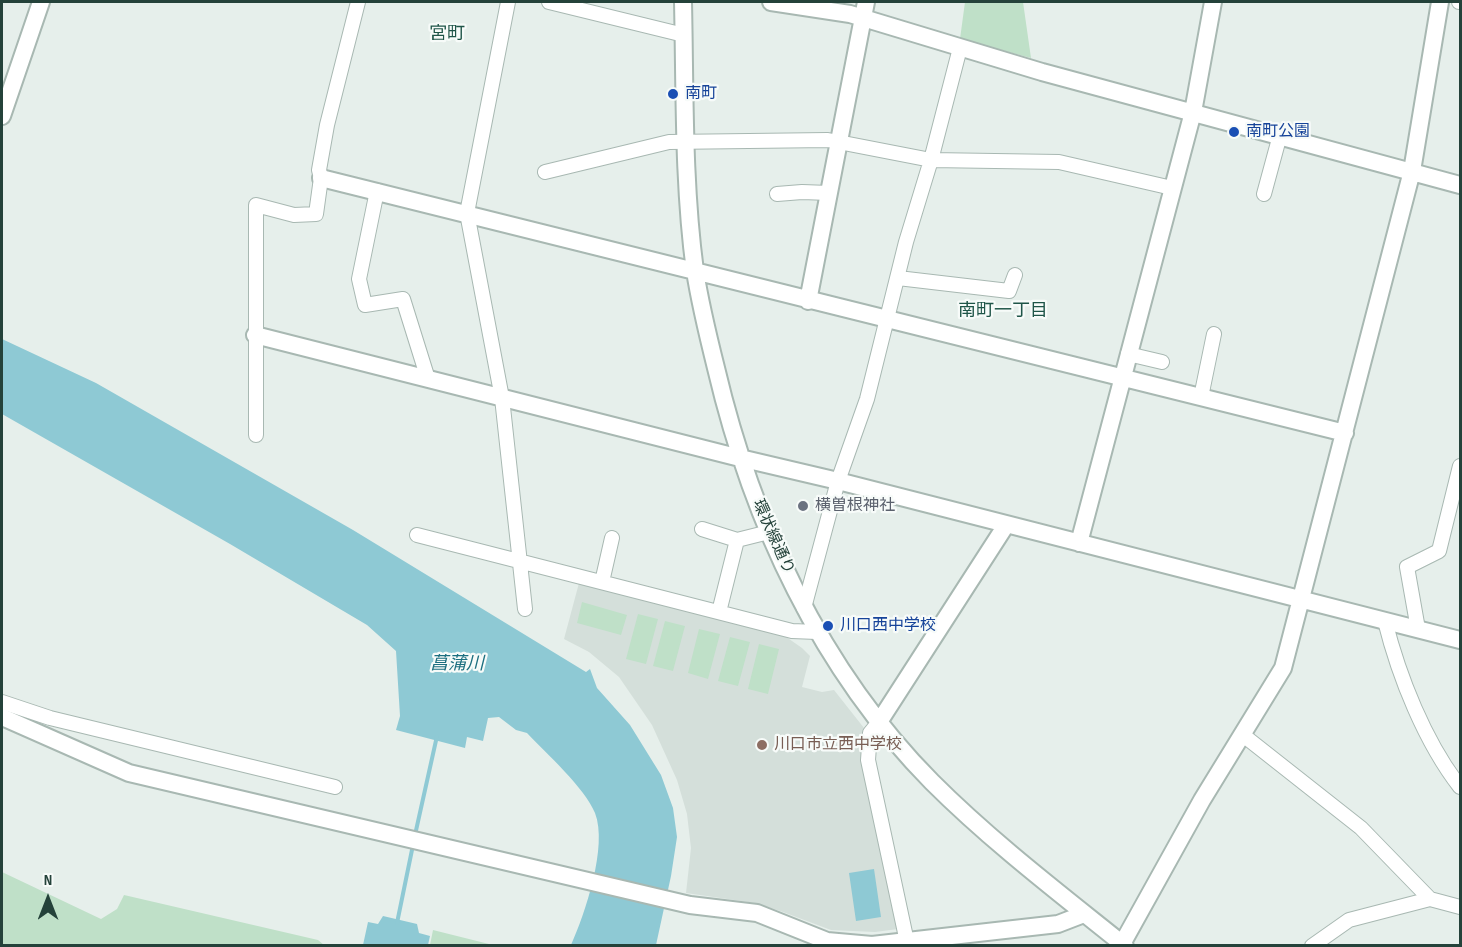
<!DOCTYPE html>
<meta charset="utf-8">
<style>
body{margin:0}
#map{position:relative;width:1462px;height:947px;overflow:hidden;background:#e6efeb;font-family:"Sofia Sans Condensed",sans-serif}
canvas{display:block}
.frame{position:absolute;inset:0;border:3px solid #24423a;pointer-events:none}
.north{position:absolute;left:18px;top:869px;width:60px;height:60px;-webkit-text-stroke:4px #f7fbf9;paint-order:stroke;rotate:0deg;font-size:16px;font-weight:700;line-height:24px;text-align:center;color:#24423a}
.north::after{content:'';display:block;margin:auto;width:21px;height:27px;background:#24423a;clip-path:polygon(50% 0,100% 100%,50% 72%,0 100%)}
</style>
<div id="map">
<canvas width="1462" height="947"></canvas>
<div class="frame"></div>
<div class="north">N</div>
</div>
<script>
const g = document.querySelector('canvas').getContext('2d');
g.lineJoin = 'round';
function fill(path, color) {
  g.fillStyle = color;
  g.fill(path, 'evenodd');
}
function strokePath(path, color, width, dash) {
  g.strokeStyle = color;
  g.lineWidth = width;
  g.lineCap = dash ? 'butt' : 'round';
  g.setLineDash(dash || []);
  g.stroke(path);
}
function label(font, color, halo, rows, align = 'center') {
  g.font = font + ' "Sofia Sans Condensed","Noto Sans JP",sans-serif';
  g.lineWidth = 4.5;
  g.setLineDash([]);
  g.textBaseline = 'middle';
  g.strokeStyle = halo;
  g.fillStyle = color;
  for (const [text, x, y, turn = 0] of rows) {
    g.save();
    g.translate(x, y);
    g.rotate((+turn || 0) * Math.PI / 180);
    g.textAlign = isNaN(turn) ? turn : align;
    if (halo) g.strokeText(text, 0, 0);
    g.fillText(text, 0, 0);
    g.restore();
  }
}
fill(new Path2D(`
 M 579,583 L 782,634 L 802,648 L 810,656 L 802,687 L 822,692 L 834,690 L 864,728 L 863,762 L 898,929 L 875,932 L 831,930 L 783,912 L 755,903 L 686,893 L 691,848 L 687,814 L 677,780 L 652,725 L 619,677 L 589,652 L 564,639 Z`), '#d4dfda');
fill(new Path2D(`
 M 965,2 L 1023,2 L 1031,58 L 960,39 Z
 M 582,602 L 627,615 L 621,635 L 577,623 Z
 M 638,614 L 658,619 L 646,664 L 626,659 Z
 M 665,621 L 685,626 L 673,671 L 653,666 Z
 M 699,629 L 720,634 L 708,679 L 688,673 Z
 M 730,637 L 750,642 L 738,686 L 718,681 Z
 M 759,644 L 779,649 L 768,694 L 748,689 Z
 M 2,872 L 101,919 L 117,909 L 124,895 L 318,940 L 324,945 L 2,945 Z
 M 433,930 L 493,945 L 430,945 Z`), '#bfe0c8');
fill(new Path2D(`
 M 2,339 L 96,383 L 353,530 L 586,672 L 590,669 L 597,688 L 630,725 L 661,775 L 673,808 L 677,837 L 671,876 L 656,945 L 571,945 C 585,914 608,846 595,813 C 585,788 546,753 527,733 L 516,730 L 499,717 L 488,718 L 483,741 L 467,737 L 465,748 L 396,730 L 400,716 L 396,651 L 367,625 L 230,544 L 2,414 Z
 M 874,869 L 881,917 L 856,921 L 849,873 Z
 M 383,916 L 417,924 L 419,933 L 430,936 L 428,945 L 363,945 L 368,922 L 378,924 Z`), '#8ec9d4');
strokePath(new Path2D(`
 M 415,835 L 437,736
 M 397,923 L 413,845`), '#8ec9d4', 4);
const minor = new Path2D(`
 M 508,2 L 467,213 L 502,398 L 525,609
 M 549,2 L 684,35
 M 1459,2 L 1460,2
 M 545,172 L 669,142 L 828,140 L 931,160 L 1059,162 L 1172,188
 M 377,191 L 359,279 L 365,305 L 403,299 L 428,379
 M 777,194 L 802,192 L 829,193
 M 1264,194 L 1280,135
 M 898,278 L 1009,291 L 1015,275
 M 1128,354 L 1162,362
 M 1201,397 L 1214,334
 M 256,435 L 256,205 L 294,215 L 316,214 L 321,178 L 319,170 L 327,125 L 358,2
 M 702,529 L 737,540
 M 417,535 L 792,631 L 817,632
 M 602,582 L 612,538
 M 804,608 L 838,481 L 867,399 L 906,242 L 931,160 L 960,48
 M 719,612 L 737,540 L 769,532
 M 1385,621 C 1399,677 1425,742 1460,787
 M 1418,629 L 1407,567 L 1439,551 L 1460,466
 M 2,702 L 50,718 L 335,787
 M 879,722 L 870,733 L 868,760 L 907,942
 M 1243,735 L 1361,828 L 1430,899
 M 1312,946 L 1349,920 L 1430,899 L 1460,907`);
const tertiary = new Path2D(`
 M 683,2 C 685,91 683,182 695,271 C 700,303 708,336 716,368 C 752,521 820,669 932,782 C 991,841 1059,893 1125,946
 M 771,2 L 850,14 L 1042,72 L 1460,185
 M 2,116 L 41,2
 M 321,178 L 1345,433
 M 808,301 L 866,2
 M 255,335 L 740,458 L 838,481 L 1460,640
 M 1079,543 L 1193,112 L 1213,2
 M 2,717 L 129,773 L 690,905 L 757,913 L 827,941 L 872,945 L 1058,924 L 1084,914
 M 879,722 L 1006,525
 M 1122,944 L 1202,800 L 1283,668 L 1412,171 L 1440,2`);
strokePath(minor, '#a8b8b2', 16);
strokePath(tertiary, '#a8b8b2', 20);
strokePath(minor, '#fff', 14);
strokePath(tertiary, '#fff', 16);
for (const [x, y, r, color] of [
 [673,94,6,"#1a4fb4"],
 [1234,132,6,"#1a4fb4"],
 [803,506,6,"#6b7280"],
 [828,626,6,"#1a4fb4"],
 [762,745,6,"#8d6e63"]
]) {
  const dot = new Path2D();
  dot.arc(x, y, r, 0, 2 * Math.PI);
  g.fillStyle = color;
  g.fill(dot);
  strokePath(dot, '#f7fbf9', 2);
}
label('16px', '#164399', '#f7fbf9', [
 ["南町",685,94],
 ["南町公園",1246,132],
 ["川口西中学校",840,626]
], 'left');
label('16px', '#5b616d', '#f7fbf9', [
 ["横曽根神社",815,506]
], 'left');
label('16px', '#24423a', '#f7fbf9', [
 ["環状線通り",773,537,66]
]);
label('16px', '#785e54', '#f7fbf9', [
 ["川口市立西中学校",774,745]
], 'left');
label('18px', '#1f5548', '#f7fbf9', [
 ["宮町",447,34],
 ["南町一丁目",1003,311]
]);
label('italic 18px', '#1c6f80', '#f7fbf9', [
 ["菖蒲川",457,664]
]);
</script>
